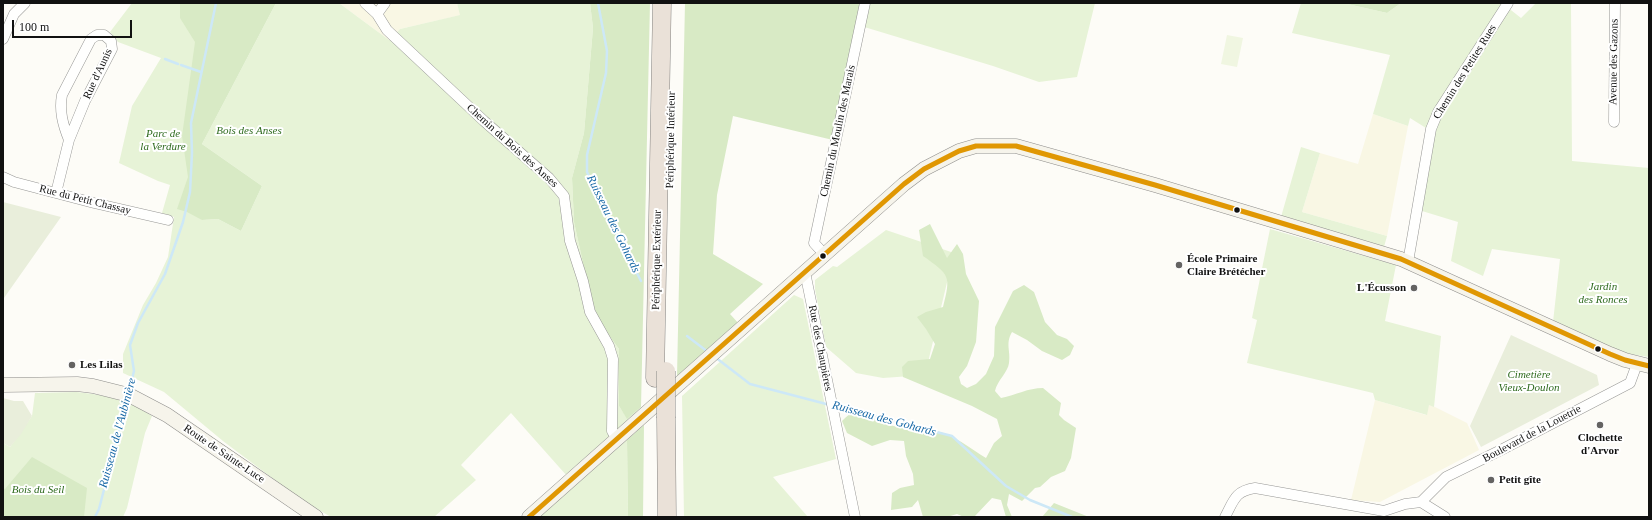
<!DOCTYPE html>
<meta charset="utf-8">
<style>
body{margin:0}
#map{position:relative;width:1652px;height:520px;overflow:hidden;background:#fdfcf7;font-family:"Times New Roman",serif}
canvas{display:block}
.frame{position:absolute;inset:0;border:4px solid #111;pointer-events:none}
.scale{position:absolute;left:12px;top:20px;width:120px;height:18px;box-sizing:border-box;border:2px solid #111;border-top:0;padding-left:5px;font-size:12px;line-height:14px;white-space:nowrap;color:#111;-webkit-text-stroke:3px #fff;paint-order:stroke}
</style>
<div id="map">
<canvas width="1652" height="520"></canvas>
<div class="frame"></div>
<div class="scale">100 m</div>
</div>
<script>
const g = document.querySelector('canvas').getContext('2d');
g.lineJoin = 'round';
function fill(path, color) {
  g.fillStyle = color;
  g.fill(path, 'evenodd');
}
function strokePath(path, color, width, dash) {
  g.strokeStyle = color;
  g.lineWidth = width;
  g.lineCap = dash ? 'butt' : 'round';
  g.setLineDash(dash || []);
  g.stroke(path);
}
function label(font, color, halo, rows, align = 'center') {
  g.font = font + ' "Times New Roman",serif';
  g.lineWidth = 4;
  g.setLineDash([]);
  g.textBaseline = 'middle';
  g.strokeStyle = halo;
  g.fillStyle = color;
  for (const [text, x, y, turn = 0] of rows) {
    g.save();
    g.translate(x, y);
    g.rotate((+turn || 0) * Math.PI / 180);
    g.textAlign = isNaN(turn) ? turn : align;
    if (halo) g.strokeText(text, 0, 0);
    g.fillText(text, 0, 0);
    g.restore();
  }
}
fill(new Path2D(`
 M 339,3 L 457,3 L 461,15 L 400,29 L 389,40 Z
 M 1373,114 L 1408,126 L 1387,236 L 1302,212 L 1320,153 L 1358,164 Z
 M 1375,400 L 1426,415 L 1429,404 L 1467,423 L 1479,450 L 1380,502 L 1351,500 Z`), '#f9f7e4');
fill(new Path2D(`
 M 132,3 L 223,3 L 205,73 L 197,180 L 202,220 L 218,219 L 241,231 L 262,186 L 202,144 L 276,3 L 339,3 L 389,40 L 400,29 L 460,15 L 457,3 L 590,3 L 593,28 L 584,133 L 572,178 L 574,222 L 590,295 L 599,322 L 619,349 L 619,406 L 627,418 L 641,407 L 644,425 L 627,440 L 628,517 L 539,517 L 575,485 L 511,413 L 461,465 L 476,480 L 434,517 L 331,517 L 300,499 L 223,441 L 164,392 L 123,373 L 123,354 L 143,305 L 156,283 L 168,257 L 174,217 L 162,213 L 170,185 L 158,181 L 119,163 L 132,106 L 161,58 L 118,42 L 110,32 Z
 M 865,3 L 1095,3 L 1077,77 L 1039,82 L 993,66 L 861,26 Z
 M 1301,3 L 1343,3 L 1387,13 L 1401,3 L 1502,3 L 1521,18 L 1536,3 L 1571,3 L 1572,161 L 1649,168 L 1649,357 L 1623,353 L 1553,322 L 1560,259 L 1492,249 L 1483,276 L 1451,261 L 1458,222 L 1422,211 L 1434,133 L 1410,118 L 1408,126 L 1373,114 L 1390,55 L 1292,33 Z
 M 1301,147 L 1320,153 L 1302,212 L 1387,236 L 1384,247 L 1281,217 Z
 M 1270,229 L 1396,265 L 1385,321 L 1441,336 L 1434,407 L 1429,405 L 1427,415 L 1375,400 L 1373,393 L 1247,363 L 1257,320 L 1252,318 Z
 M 886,230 L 954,253 L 925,375 L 883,378 L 856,373 L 826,347 L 815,289 L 815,280 L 833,266 L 837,267 Z
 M 794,295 L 803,299 L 836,459 L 773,477 L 808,517 L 684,517 L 682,396 Z
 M 76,392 C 105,395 128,399 152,416 L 145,433 L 127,508 L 123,517 L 3,517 L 3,443 L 10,447 L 32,416 L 35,393 Z`), '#e7f3d7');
fill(new Path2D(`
 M 180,3 L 276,3 L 202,144 L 262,186 L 241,231 L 218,219 L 202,220 L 187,212 L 177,209 L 188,177 L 182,136 L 195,42 L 180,18 Z
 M 590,3 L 650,3 L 641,407 L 627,419 L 619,406 L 619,349 L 599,322 L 590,295 L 574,222 L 572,178 L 584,133 L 593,28 Z
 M 685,3 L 865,3 L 837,141 L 733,116 L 717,195 L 713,254 L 763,284 L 730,314 L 740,325 L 677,376 Z
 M 1343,3 L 1401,3 L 1387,13 Z
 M 930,224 L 947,258 L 957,244 L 963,254 L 966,274 L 979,301 L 976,342 L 967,366 L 959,377 L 961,384 L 967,388 L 976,384 L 986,374 L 994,356 L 995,327 L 1013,291 L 1024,285 L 1034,292 L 1045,322 L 1057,335 L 1067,339 L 1074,346 L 1070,355 L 1062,360 L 1042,351 L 1027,340 L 1012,332 C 1005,344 1011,351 1009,363 C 1008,372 997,381 995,391 L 1001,398 C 1016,395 1028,388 1043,388 L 1061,403 L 1059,415 L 1064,420 L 1076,428 L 1071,458 L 1065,471 L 1051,477 L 1040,487 L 1035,488 L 1022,501 L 1009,494 L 1007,505 L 1012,517 L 1006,517 L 1001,500 L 992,498 L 975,516 L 964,517 L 957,514 L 947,517 L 923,517 L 918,500 L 912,507 L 891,510 L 892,493 L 900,488 L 914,485 L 913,474 L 906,456 L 904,441 L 890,440 L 872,446 L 847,433 L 842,421 C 847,416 851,412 858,412 C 869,413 876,420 886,424 C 906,431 927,426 946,434 C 960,440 973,450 986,458 L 994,443 L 1002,436 L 997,419 L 972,406 L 903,377 L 902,367 L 908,361 L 930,359 L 935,344 L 926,329 L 917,317 L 926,312 L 943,307 C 951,276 950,275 923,256 L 919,230 Z
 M 644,425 L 643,517 L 628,517 L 627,440 Z
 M 32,457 L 87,488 L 84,517 L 3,517 L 3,488 L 5,489 Z
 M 1054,503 L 1089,517 L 1042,517 Z`), '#d8eac5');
fill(new Path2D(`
 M 3,202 L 61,217 L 4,298 L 3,297 Z
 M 1511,335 L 1597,375 L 1599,385 L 1481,447 L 1470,426 Z
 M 3,398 L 14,401 L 23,401 L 32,416 L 21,434 L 10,447 L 3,443 Z`), '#e9eedb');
fill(new Path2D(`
 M 1227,35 L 1243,38 L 1237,67 L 1221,64 Z`), '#f0f6e1');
strokePath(new Path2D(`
 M 598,3 L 607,51 L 606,73 L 587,155 L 587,172 L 616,233 L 641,281
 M 165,59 L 178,64
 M 181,65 L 201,72
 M 687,336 L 708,352
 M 715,357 L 750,384 L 830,405
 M 129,391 L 134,371 L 130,345 L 138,323 L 165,274 L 183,222 L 190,192 L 192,153 L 191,123 L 216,3
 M 835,406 L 952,436 L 1006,486 L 1030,500 L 1072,517
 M 95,517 L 99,509 L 127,400`), '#cde8f7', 2.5);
const street = new Path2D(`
 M 365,3 L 377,14 L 387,30 L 484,121 L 549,178 L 564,196 L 570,241 L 583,281 L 590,312 L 609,346 L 613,359 L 612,431 L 617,439
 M 377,14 L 385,3
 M 3,39 L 14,14 L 25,3
 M 1614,122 L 1615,3
 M 3,177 L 14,182 L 94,203 L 168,220
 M 56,193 L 69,140 L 85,101 L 112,49 L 111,41 L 104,35 L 97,35 L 91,39 L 62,95 C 59,111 63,125 69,140
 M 825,255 L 814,243 L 865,3
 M 1408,262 L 1431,129 L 1438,112 L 1508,3
 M 805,272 L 855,517
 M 1421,502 L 1446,477 L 1499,451 L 1630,383 L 1637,364
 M 1421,502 L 1445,517
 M 1225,517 C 1234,500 1235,491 1255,488 L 1384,511 L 1405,504 L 1421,502`);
const secondary = new Path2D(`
 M 3,385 L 77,384 L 93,386 L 129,395 L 167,415 L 316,517
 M 529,517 L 904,184 L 924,169 L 959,151 L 976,146 L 1016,146 L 1155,185 L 1401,259 L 1610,354 L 1625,360 L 1649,366`);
const highway = new Path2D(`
 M 655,378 L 662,3
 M 666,418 L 667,517`);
strokePath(street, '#979795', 11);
strokePath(secondary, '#8e8d8b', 15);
strokePath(highway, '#858482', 19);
strokePath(street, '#fffffe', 10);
strokePath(secondary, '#f6f4eb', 14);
strokePath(highway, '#eae1d8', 18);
const highwayBridge = new Path2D(`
 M 666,418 L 666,371`);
strokePath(highwayBridge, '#858482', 19, []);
strokePath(highwayBridge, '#eae1d8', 18);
strokePath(new Path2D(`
 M 529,517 L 904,184 L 924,169 L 959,151 L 976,146 L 1016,146 L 1155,185 L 1401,259 L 1610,354 L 1625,360 L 1649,366`), '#e09702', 5);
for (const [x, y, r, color] of [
 [1237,210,3.5,"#111"],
 [823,256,3.5,"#111"],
 [1179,265,4,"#646362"],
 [1414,288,4,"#646362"],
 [1598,349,3.5,"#111"],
 [72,365,4,"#646362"],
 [1600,425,4,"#646362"],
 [1491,480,4,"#646362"]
]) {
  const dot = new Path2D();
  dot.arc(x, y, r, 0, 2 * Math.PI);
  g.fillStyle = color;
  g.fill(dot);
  strokePath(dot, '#fff', 1.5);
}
label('11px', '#111', '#fff', [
 ["Avenue des Gazons",1614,62,-89],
 ["Chemin des Petites Rues",1465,72,-58],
 ["Rue d'Aunis",98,74,-65],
 ["Chemin du Moulin des Marais",838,131,-78],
 ["Périphérique Intérieur",671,140,-89],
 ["Chemin du Bois des Anses",512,146,42],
 ["Rue du Petit Chassay",85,200,14],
 ["Périphérique Extérieur",657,260,-89],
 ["Rue des Chaupières",820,348,79],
 ["Boulevard de la Louetrie",1532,434,-28],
 ["Route de Sainte-Luce",224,454,34]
]);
label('italic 11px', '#2f6b1f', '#fff', [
 ["Bois des Anses",249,131],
 ["Parc de",163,134],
 ["la Verdure",163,147],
 ["Jardin",1603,287],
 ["des Ronces",1603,300],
 ["Cimetière",1529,375],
 ["Vieux-Doulon",1529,388],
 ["Bois du Seil",38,490]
]);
label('bold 11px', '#111', '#fff', [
 ["École Primaire",1187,259],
 ["Claire Brétécher",1187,272],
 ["L'Écusson",1406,288,"right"],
 ["Les Lilas",80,365],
 ["Clochette",1600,438,"center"],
 ["d'Arvor",1600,451,"center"],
 ["Petit gîte",1499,480]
], 'left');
label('italic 12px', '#1768a6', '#fff', [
 ["Ruisseau des Gohards",613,224,64],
 ["Ruisseau des Gohards",884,419,15],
 ["Ruisseau de l'Aubinière",118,433,-75]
]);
</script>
